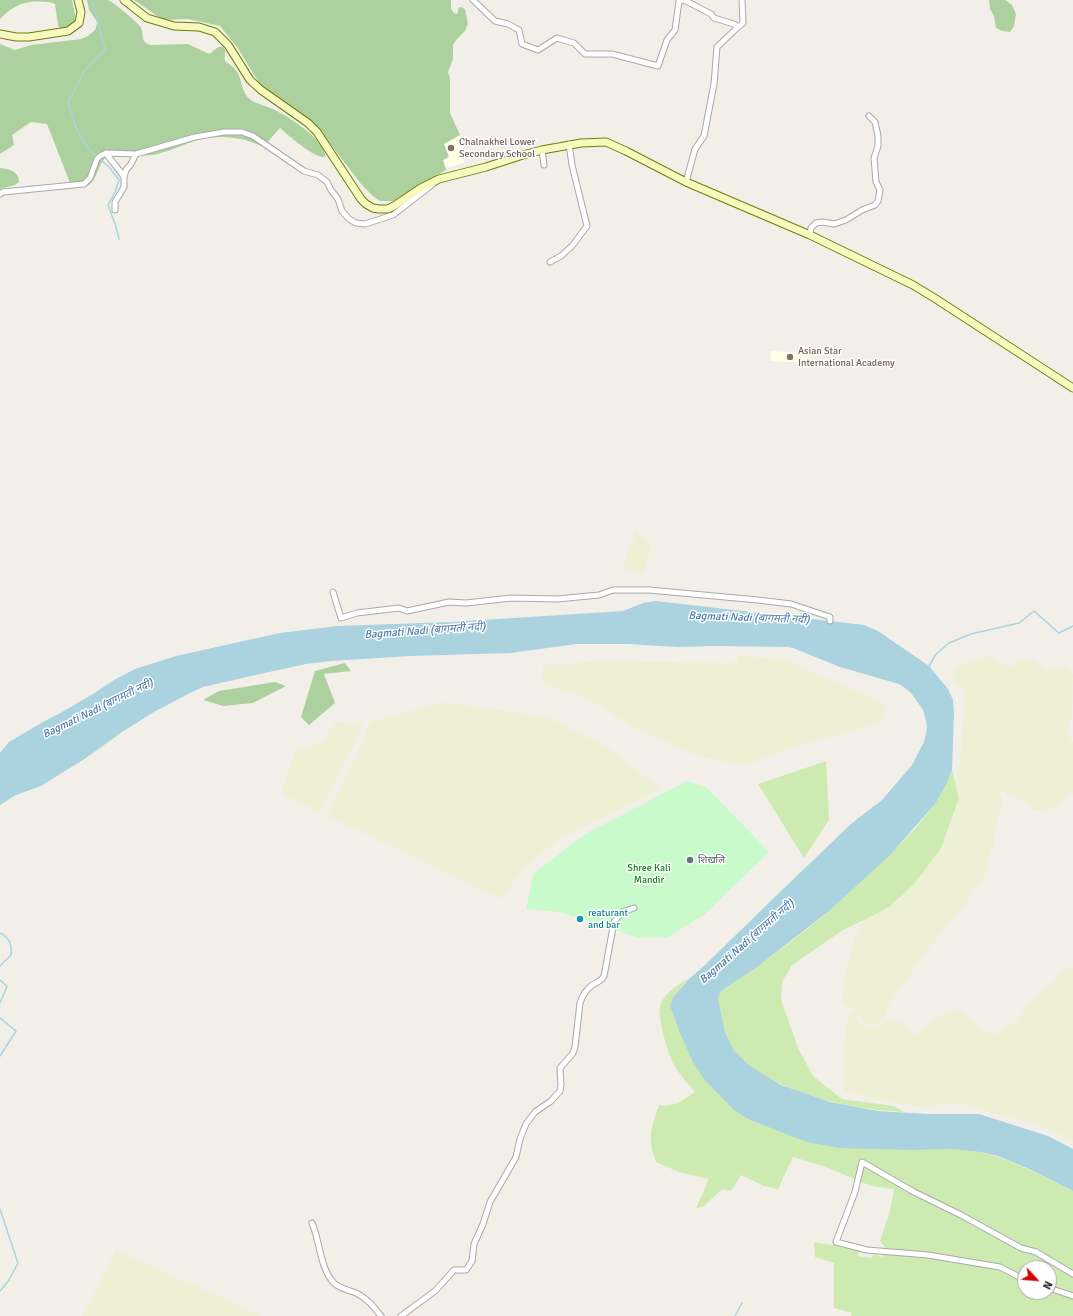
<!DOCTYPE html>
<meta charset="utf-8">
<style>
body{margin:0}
#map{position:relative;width:1073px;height:1316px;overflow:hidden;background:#f2efe9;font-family:Signika,sans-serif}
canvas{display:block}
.north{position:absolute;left:1017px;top:1260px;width:40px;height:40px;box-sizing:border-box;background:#fff;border:1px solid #a7a7a7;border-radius:50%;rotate:116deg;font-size:11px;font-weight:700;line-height:16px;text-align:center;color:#222}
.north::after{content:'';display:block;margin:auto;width:14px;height:18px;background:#d40000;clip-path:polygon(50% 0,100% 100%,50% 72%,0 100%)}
</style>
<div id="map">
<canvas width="1073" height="1316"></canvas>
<div class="north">N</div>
</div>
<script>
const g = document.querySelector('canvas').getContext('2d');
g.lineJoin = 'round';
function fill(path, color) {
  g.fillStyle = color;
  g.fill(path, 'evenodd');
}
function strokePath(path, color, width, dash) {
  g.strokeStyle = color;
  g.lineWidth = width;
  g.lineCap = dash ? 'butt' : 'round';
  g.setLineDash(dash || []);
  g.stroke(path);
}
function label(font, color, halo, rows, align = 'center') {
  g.font = font + ' Signika,"Noto Sans Devanagari",sans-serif';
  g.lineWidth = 3;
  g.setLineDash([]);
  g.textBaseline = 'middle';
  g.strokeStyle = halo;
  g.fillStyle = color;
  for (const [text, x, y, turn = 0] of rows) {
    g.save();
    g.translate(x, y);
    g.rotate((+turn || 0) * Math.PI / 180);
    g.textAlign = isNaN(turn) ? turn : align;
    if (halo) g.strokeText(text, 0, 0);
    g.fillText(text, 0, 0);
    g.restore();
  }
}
fill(new Path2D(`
 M 458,134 L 464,163 L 445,168 L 438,139 Z
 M 800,346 L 811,346 L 810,363 L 770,361 L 771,351 L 800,353 Z`), '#ffffe5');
fill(new Path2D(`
 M 634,531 L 651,543 L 644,575 L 622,568 L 630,546 L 635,543 L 632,539 Z
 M 738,655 L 773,659 L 782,658 L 888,705 L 882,723 L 801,745 L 746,765 L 700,757 L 634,728 L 588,698 L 543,684 L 543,665 L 604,661 L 728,663 L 738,662 Z
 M 986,656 L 993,657 L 1006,666 L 1009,667 L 1018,661 L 1026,659 L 1033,660 L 1047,669 L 1067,668 L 1073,674 L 1072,716 L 1067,732 L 1070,739 L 1073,743 L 1073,793 L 1055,807 L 1048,811 L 1044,811 L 1033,810 L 1020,799 L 999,790 L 1002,799 L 1001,806 L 997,821 L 993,846 L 987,862 L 989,869 L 985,876 L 974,890 L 967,903 L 924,954 L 910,975 L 894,996 L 888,1007 L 885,1017 L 877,1025 L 866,1024 L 862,1021 L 855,1010 L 844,1005 L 842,1000 L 846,971 L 854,940 L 862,920 L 952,785 L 957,774 L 961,755 L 962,725 L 965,706 L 963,691 L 957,683 L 952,674 L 955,667 L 958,665 L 969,663 Z
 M 442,702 L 544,716 L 606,746 L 661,789 L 555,842 L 521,872 L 501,899 L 327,816 L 361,745 L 370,722 Z
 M 336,722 L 364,723 L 320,813 L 281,793 L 295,751 L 321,742 Z
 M 1069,967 L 1073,967 L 1073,1143 L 1064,1139 L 1059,1134 L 1046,1128 L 1025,1122 L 1012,1117 L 991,1113 L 971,1106 L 956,1104 L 942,1104 L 929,1107 L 915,1106 L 892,1102 L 856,1094 L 846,1093 L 844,1089 L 845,1031 L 850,1010 L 857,1013 L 860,1023 L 865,1026 L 876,1028 L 885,1021 L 894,1020 L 901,1022 L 910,1033 L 913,1035 L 920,1032 L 945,1011 L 955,1009 L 962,1011 L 984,1030 L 993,1035 L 1006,1026 L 1017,1022 L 1023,1011 L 1031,1001 L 1051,984 L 1063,971 Z
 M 116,1250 L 240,1306 L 260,1316 L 82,1316 Z`), '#eef0d5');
fill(new Path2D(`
 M 826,761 L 829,820 L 804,858 L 758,784 Z
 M 952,770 L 959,798 L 941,848 L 915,883 L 889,907 L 866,919 L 843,930 L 792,965 L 782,982 L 781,1000 L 799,1050 L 813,1076 L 842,1099 L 894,1106 L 904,1112 C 870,1110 838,1105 806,1094 C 784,1086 762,1077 745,1061 C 741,1058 736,1054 734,1051 C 723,1036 722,1015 718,998 L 720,993 L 724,989 C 760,965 796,939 829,911 C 840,901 851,890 862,880 C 896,849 936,814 952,770 Z
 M 690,978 C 684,985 670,996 671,1007 C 671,1011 673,1015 675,1019 L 750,1120 L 765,1126 L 980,1152 C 1013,1160 1042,1176 1073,1191 L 1073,1316 L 851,1316 L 852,1313 L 834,1308 L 834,1263 L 815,1257 L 814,1242 L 833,1245 L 859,1251 L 858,1256 L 871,1258 L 874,1254 L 883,1257 L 886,1248 L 880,1241 L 890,1211 L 894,1189 L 871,1186 L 826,1167 L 793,1157 L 778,1189 L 764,1186 L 741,1175 L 731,1191 L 722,1189 L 703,1207 L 696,1208 L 709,1179 L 679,1172 L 656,1162 C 647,1138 651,1128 659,1105 C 673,1108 683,1100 695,1092 C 687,1083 680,1075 674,1065 C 668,1055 658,1019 660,1008 C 661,995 680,983 690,978 ZM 1025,1268 L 1049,1268 L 1049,1292 L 1025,1292 Z`), '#cdebb0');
fill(new Path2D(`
 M 0,0 L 72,0 L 76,19 L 71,27 L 60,29 L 58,25 L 55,4 C 44,0 25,1 15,7 C 9,10 5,14 0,19 Z
 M 87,0 C 93,0 102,0 108,0 C 112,1 137,22 140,26 C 145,34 139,42 151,45 L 188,44 L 209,54 C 213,52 222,41 225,50 C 226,53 224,58 225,61 C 229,64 234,67 238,73 C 242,81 242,94 251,100 C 257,104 266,106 273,109 C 287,116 327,140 325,157 C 315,159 288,135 280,128 L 263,147 C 245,137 218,134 197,140 C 183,145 168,152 153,155 C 140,157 118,151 108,156 C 97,162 99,180 87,186 C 83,187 77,188 72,188 L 47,124 L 31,122 L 12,135 L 14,145 L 0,154 L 0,44 L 15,50 L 31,45 L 81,39 L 88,36 L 95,30 L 97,24 L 96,20 L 89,10 Z
 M 134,0 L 451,0 L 451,9 L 455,14 L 457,14 L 459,7 L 461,7 L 465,9 L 468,24 L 465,31 L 456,40 L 453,45 L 453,59 L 448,72 L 450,78 L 450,113 L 460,135 L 444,144 L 449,157 L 443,160 L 446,170 L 393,201 L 380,201 L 373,196 L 361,184 L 315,124 L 299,112 L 274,97 L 259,83 L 237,47 L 220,26 L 188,19 L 163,20 Z
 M 989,0 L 1005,0 L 1012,5 L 1016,14 L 1014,26 L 1010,32 L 1002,31 L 996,28 L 994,16 L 990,9 Z
 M 0,168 C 9,169 19,171 19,182 L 15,185 L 0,189 Z
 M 345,663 L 351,671 L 324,674 L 335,703 L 309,725 L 301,717 L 315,671 Z
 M 275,682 L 286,686 L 253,703 L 223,706 L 203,700 L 219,691 Z`), '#add19e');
fill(new Path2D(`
 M 687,781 L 707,788 L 769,852 L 705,914 L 668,937 L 640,938 L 560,912 L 526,909 L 533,874 L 587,833 Z`), '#c8facc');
fill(new Path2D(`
 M 656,601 L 864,625 L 878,631 L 929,666 L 948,689 L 953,700 L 954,712 L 952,770 L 946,785 L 935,804 L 890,855 L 829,911 L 757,967 L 724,989 L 720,993 L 718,998 L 725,1032 L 734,1051 L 749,1065 L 781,1085 L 830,1102 L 878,1111 L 929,1114 L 979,1114 L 1048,1136 L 1073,1149 L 1073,1191 L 1029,1169 L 998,1156 L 980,1152 L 951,1149 L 909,1150 L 839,1148 L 807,1142 L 750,1120 L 734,1110 L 704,1079 L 693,1062 L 680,1033 L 670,1006 L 673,997 L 690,978 L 704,966 L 781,891 L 852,823 L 882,800 L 912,765 L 924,742 L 927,729 L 926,720 L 923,710 L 911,693 L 905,688 L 899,684 L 840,667 L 793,648 L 788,647 L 713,646 L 678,647 L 628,644 L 577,644 L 510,653 L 410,656 L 331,661 L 306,664 L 260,674 L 203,687 L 190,693 L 154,712 L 122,732 L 86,758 L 41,786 L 16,795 L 0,805 L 0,753 L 9,742 L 43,722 L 62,712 L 93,694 L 114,680 L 135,669 L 176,656 L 280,633 L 337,626 L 451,622 L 623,611 L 643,603 Z`), '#aad3df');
strokePath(new Path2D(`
 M 92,0 L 105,49 L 85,70 L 68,102 L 77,130 L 88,148 L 110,168 L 119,180 L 115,192 L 108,205 L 116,227 L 119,239
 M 929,666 L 936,654 L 949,643 L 971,634 L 1019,623 L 1034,611 L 1059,633 L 1073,626
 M 0,933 C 10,938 12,945 11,955 L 0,966
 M 0,980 L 7,986 L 0,1003
 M 0,1018 L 16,1031 L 0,1056
 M 0,1209 L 18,1263 L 9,1280 L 0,1291
 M 735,1316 L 742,1303`), '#aad3df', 1.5);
const street = new Path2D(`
 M 473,0 L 495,21 L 508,24 L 519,30 L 522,44 L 538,50 L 557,38 L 574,43 L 585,54 L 612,54 L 658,66 L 667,40 L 675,30 L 679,1 L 684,0
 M 684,0 L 711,14 L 714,18 L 734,24 L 738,27 L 743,23 L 742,0
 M 542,150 L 544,165
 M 106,153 C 112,162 119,169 124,177
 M 686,182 L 695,149 L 704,136 L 714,84 L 717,47 L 738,27
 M 0,194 L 3,192 L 84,184 L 90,178 L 97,159 L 100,156 L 106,153 L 136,154 L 195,137 L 224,132 L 242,132 L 253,136 L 304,171 L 318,175 L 327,182 L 331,190 L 338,199 L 342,211 L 349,219 L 356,223 L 365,224 L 393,215 L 433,184
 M 115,210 L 115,202 L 124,187 L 124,177 L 126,170 L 131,164 L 136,154
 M 810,235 L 811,228 L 816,223 L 823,222 L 834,224 L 846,220 L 862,210 L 875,205 L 878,201 L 880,190 L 876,182 L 874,158 L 878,146 L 878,136 L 875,122 L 869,116
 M 550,262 L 561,256 L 572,246 L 587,226 L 572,165 L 569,144
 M 333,592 L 341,618 L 357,613 L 399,608 L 407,611 L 449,602 L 466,603 L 511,598 L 557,599 L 599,595 L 613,590 L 649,590 L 758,600 L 791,604 L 830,617 L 830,621
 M 312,1223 C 320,1241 320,1269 334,1283 C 340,1289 349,1290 356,1293 C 367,1298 374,1307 381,1316
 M 1025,1280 L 1000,1267 L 928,1255 L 867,1250 L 836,1242 L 855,1192 L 862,1162 L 914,1192 L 961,1215 L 1021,1248 L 1036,1252 L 1073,1274
 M 1049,1288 L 1073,1296
 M 401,1316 L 435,1291 L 454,1270 L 466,1270 L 472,1261 L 474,1244 L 483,1224 L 490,1202 L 516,1157 L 520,1139 L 526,1124 L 535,1112 L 551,1101 L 560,1091 L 561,1085 L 560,1068 L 573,1053 L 575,1047 L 580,1003 C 582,997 586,990 591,986 C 596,982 601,982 604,976 L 614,922 L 622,912 L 634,908`);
const secondary = new Path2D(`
 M 124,0 L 147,18 L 174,26 L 199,27 L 215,32 L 228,45 L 250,80 L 261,90 L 308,123 L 317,132 L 361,199 L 366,204 L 373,208 L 379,209 L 388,209 L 394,206 L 421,188 L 439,179 L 486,167 L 523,155 L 542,150 L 581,143 L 606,142 L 626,151 L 686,182 L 810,235 L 913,285 L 936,299 L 1073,388
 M 0,34 L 16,37 L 29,37 L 68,31 L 79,23 L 81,12 L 78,0`);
strokePath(street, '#a9a9a9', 7);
strokePath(secondary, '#707d05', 9);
strokePath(street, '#fff', 5);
strokePath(secondary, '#f7fabf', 7);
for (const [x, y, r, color] of [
 [451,148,4,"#8d6e63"],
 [790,357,4,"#8d6e63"],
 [690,860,4,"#6b7280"],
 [580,919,4,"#0f9aa8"]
]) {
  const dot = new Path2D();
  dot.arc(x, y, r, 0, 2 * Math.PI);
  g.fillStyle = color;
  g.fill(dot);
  strokePath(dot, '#fff', 1.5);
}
label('10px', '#785e54', '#fff', [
 ["Chalnakhel Lower",459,142],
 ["Secondary School",459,154],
 ["Asian Star",798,351],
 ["International Academy",798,363]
], 'left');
label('10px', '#5b616d', '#fff', [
 ["शिखलि",698,860]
], 'left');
label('10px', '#0c8416', '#fff', [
 ["Shree Kali",649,868],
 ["Mandir",649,880]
]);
label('10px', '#0d838f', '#fff', [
 ["reaturant",588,913],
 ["and bar",588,925]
], 'left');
label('italic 11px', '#4a7aab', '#fff', [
 ["Bagmati Nadi (बागमती नदी)",749,618,2],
 ["Bagmati Nadi (बागमती नदी)",425,631,-4],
 ["Bagmati Nadi (बागमती नदी)",98,709,-26],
 ["Bagmati Nadi (बागमती नदी)",747,942,-41]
]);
</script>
